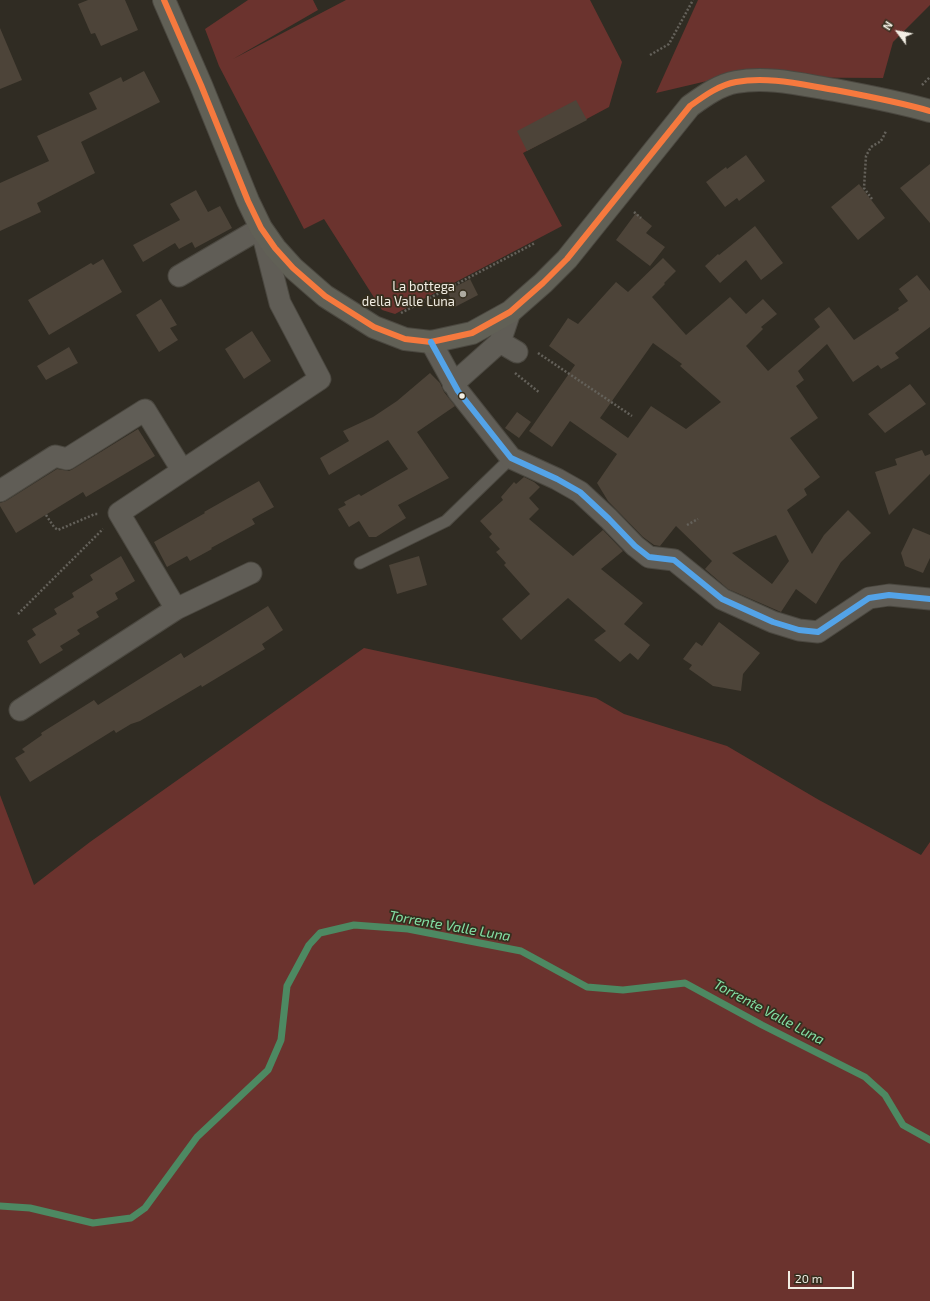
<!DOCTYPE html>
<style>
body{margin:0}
#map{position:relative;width:930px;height:1301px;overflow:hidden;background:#302c23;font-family:"Exo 2",sans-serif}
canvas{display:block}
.north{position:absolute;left:878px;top:12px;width:40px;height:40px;-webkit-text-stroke:3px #352e1e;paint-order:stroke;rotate:302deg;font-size:11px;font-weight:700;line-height:16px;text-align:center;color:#f2eee4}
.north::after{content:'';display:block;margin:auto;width:14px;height:18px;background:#f2eee4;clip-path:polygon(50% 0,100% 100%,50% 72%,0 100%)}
.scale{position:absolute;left:788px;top:1271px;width:66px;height:18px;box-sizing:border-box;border:2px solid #f2eee4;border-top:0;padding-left:5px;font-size:12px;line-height:14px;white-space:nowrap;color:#f2eee4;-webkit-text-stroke:3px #352e1e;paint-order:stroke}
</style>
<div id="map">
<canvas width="930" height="1301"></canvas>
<div class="north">N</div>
<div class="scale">20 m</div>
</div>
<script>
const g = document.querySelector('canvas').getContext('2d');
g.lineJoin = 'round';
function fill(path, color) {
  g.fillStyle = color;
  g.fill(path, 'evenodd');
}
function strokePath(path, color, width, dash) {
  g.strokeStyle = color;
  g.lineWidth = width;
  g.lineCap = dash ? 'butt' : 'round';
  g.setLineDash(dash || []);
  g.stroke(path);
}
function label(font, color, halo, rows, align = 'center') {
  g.font = font + ' "Exo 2",sans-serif';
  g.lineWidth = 3.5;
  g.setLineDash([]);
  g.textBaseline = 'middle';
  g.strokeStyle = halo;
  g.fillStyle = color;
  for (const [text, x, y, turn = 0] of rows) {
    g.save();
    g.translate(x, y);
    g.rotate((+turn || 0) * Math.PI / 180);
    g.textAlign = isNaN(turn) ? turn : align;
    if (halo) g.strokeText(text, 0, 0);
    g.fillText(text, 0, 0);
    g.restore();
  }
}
fill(new Path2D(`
 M 248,0 L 313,0 L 318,10 L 233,59 L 346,0 L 590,0 L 622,62 L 609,107 L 523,153 L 562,226 L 395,314 L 382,310 L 324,219 L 304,229 L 219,66 L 205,29 Z
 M 698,0 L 930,0 L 930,5 L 893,42 L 883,78 L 724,77 L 656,93 Z
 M 364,648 L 596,698 L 624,714 L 727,746 L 819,800 L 921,855 L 930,842 L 930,1301 L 0,1301 L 0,795 L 34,885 L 90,842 Z`), '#6b332e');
strokePath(new Path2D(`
 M 0,1206 L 30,1208 L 93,1223 L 131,1218 L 145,1208 L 197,1137 L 268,1070 L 281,1040 L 287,986 L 309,945 L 320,933 L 354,925 L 408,929 L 521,951 L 587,987 L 623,990 L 685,983 L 762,1025 L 865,1077 L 885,1095 L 903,1125 L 930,1140`), '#4d8962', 7);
fill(new Path2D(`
 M 88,0 L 125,0 L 138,30 L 101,46 L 95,33 L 91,34 L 78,4 Z
 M 0,28 L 22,80 L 0,89 Z
 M 144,71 L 160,102 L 81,142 L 95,173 L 37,203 L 41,212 L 0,231 L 0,183 L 49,161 L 37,136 L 97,109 L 89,93 L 121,77 L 123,82 Z
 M 576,100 L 587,120 L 527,151 L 517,131 Z
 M 746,155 L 765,181 L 739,201 L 737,198 L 725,207 L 706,182 L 726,167 L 727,169 Z
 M 930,164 L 930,223 L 900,188 Z
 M 859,184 L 885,218 L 858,240 L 831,207 Z
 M 196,190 L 208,212 L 220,206 L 232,228 L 195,248 L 192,242 L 179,249 L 175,243 L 143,262 L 133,245 L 180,220 L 170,204 Z
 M 636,213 L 652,226 L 646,233 L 665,247 L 650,266 L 616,240 Z
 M 755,226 L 783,263 L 761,280 L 746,260 L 720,283 L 705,266 L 718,254 L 719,255 Z
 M 663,258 L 676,271 L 664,283 L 665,284 L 652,297 L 686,335 L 730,297 L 746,314 L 763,299 L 777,314 L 761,327 L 763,329 L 746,346 L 768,371 L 820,327 L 814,319 L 829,307 L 854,340 L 899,310 L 898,308 L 908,301 L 899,289 L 917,275 L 930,291 L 930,327 L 895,353 L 899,358 L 881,369 L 878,365 L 853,382 L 827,344 L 798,371 L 804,380 L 796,386 L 818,418 L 790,438 L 820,477 L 804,489 L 807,495 L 787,510 L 812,554 L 824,535 L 848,510 L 871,533 L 841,562 L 816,604 L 796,589 L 781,612 L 728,589 L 705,569 L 712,561 L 676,526 L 660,546 L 654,545 L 643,537 L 608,501 L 597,483 L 617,454 L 570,421 L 552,447 L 529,431 L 575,365 L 549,346 L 568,318 L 578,324 L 616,282 L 628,292 ZM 653,343 L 682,364 L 680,366 L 721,402 L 686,429 L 651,406 L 628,438 L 600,418 ZM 776,535 L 789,561 L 772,584 L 732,553 Z
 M 103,259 L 122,292 L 49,335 L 28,300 L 91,263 L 93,265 Z
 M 470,279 L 478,295 L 455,307 L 447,291 Z
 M 161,299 L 177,325 L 170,328 L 178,340 L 159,352 L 136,315 Z
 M 252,331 L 271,361 L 244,379 L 225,349 Z
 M 69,347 L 78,363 L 46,380 L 37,366 Z
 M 430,373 L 440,383 L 444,392 L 455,406 L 417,432 L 449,478 L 398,505 L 406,518 L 376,537 L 369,537 L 359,521 L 349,527 L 338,509 L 346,505 L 344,502 L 359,494 L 361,496 L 408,469 L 388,440 L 329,475 L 320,458 L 349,441 L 343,431 L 373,417 L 397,401 Z
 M 910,384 L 926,404 L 885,433 L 868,414 Z
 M 517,412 L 531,422 L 519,438 L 505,428 Z
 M 138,429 L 155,456 L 86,497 L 83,492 L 16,533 L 0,506 L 0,503 L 6,501 L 57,469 L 69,471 L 73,469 Z
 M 922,450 L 925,456 L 930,454 L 930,474 L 889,515 L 875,472 L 897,465 L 895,459 Z
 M 524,477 L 534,482 L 540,487 L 529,498 L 539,509 L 529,519 L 573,556 L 603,530 L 623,551 L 601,569 L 643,603 L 624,624 L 650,645 L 638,660 L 630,653 L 620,662 L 594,640 L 606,631 L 568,598 L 521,640 L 502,619 L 530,594 L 504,565 L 506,563 L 496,552 L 500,549 L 489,537 L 492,534 L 480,521 L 503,500 L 501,497 L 514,482 L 516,484 Z
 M 259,481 L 274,507 L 252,519 L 255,524 L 211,548 L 212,549 L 190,561 L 187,556 L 167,567 L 154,542 L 205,513 L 204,512 Z
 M 913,528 L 930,535 L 930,558 L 923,573 L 905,566 L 901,553 Z
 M 121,556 L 135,581 L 115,593 L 118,599 L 96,612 L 99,617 L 77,630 L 80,634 L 60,646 L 63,650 L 40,664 L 27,641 L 36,635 L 32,629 L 57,614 L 54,609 L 74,597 L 72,593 L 93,580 L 90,575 Z
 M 419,556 L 427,585 L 397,594 L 389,565 Z
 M 268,606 L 283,630 L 262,644 L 265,649 L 202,687 L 201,685 L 140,721 L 131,724 L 116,733 L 114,730 L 30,782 L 15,758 L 25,752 L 22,749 L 42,735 L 41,733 L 94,700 L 98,705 L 181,653 L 184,658 Z
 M 719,622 L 760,653 L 743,674 L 741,691 L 713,686 L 689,669 L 692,665 L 683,659 L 696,642 L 702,646 Z`), '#4d4439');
const lane = new Path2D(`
 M 360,563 L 446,521 L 511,458`);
const street = new Path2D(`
 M 431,342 L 458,391 L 511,458 L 557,479 L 580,492 L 609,519 L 635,546 L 649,557 L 674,560 L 722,599 L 773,622 L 799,630 L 818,632 L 869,598 L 889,595 L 930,599
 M 500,342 L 517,352
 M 453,384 L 500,342 L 510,312
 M 0,491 L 55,456 L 67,459 L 145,410 L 182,470
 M 176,609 L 251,573
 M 20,710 L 176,609 L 119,513 L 320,379 L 280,303 L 261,228 L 179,276`);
const secondary = new Path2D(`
 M 164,0 L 201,85 L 248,201 L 261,228 L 275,248 L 293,268 L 325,296 L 374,327 L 405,339 L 431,342 L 472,333 L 510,312 L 543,283 L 567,259 L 690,106 C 704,96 719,85 736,82 C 769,76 803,85 835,90 C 867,96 899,102 930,111`);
strokePath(lane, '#4b4840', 13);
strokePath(street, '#4b4840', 23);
strokePath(secondary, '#4b4840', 24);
strokePath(new Path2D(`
 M 650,55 L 669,44 L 693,0
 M 922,85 L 930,77
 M 872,199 L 864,188 L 866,156 L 871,147 C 882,140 880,144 886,131
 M 634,212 L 641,218
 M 401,313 L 535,243
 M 538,353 L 632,416
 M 515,373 L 540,393
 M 46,515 L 54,527 L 58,530 L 95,514 L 98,514
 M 687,525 L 698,519
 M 18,614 L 103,529`), '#64615a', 2.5, [2, 2]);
strokePath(lane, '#605d56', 11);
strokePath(street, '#605d56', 21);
strokePath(secondary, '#616056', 22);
strokePath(new Path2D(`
 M 164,0 L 201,85 L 248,201 L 261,228 L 275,248 L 293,268 L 325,296 L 374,327 L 405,339 L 431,342 L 472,333 L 510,312 L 543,283 L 567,259 L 690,106 C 704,96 719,85 736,82 C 769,76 803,85 835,90 C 867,96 899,102 930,111`), '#f6793e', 6);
strokePath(new Path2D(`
 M 431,342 L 458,391 L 511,458 L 557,479 L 580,492 L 609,519 L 635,546 L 649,557 L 674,560 L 722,599 L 773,622 L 799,630 L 818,632 L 869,598 L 889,595 L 930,599`), '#53a3e8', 6);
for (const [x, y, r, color] of [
 [463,294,4,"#aeaaa0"],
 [462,396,3.5,"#f2eee4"]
]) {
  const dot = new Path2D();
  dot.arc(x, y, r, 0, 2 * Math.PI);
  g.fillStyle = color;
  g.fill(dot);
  strokePath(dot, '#352e1e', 1.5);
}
label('13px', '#f2eee4', '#352e1e', [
 ["La bottega",455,287],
 ["della Valle Luna",455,302]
], 'right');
label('italic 14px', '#84e1a5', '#352e1e', [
 ["Torrente Valle Luna",450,926,10],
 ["Torrente Valle Luna",769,1012,28]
]);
</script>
